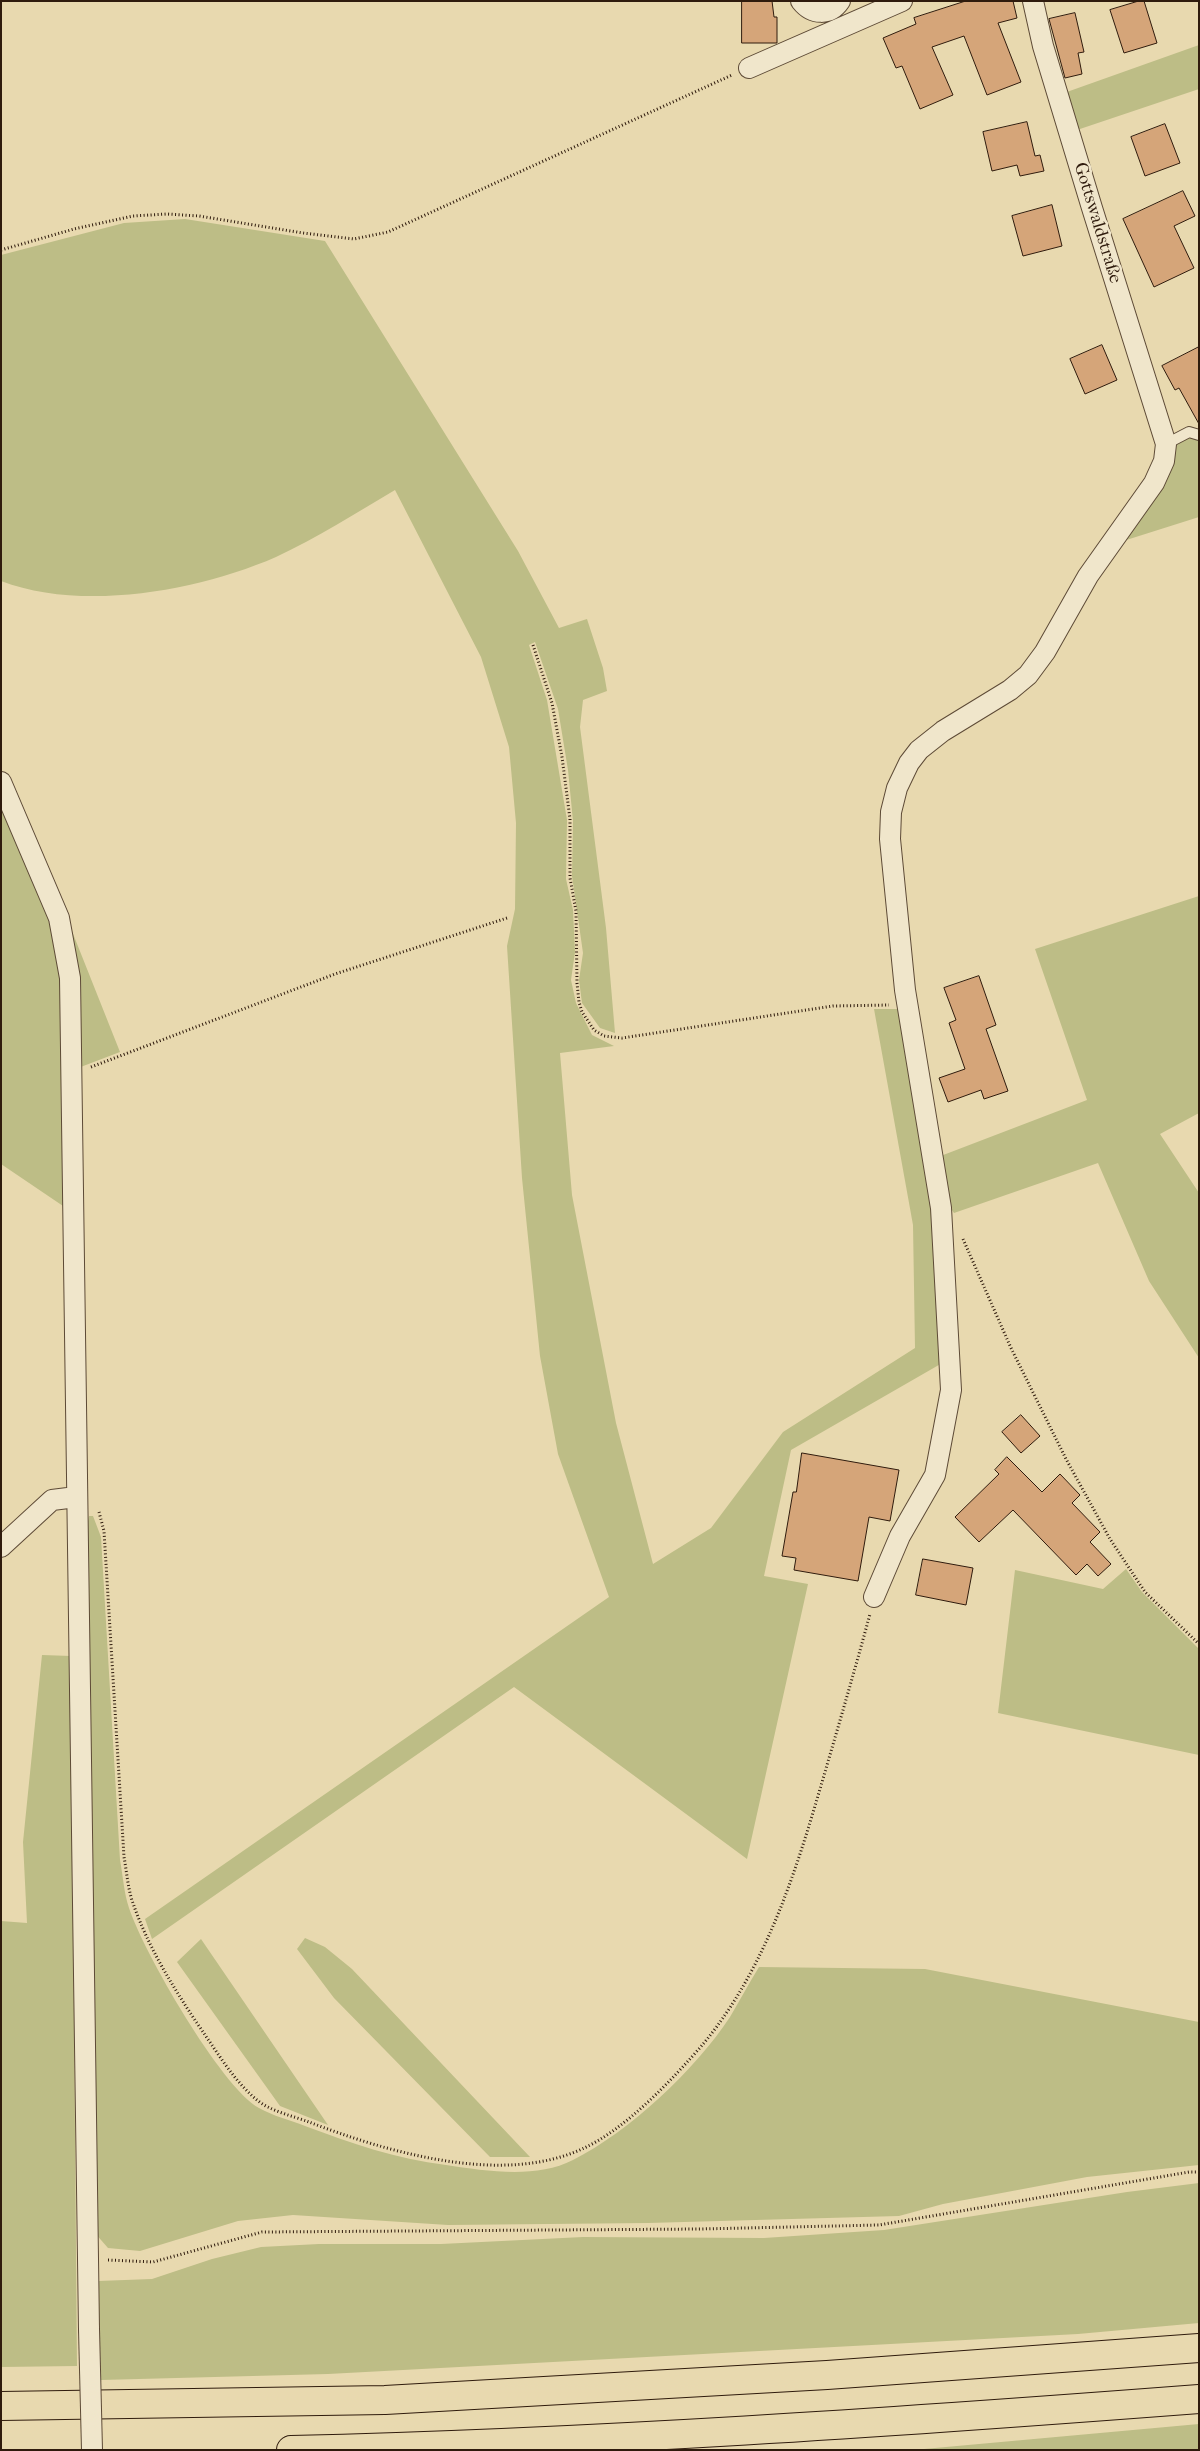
<!DOCTYPE html>
<meta charset="utf-8">
<style>
body{margin:0}
#map{position:relative;width:1200px;height:2451px;overflow:hidden;background:#e8d9af;font-family:"IM FELL French Canon",serif}
canvas{display:block}
.frame{position:absolute;inset:0;border:2px solid #2f1b0d;pointer-events:none}
</style>
<div id="map">
<canvas width="1200" height="2451"></canvas>
<div class="frame"></div>
</div>
<script>
const g = document.querySelector('canvas').getContext('2d');
g.lineJoin = 'round';
function fill(path, color) {
  g.fillStyle = color;
  g.fill(path, 'evenodd');
}
function strokePath(path, color, width, dash) {
  g.strokeStyle = color;
  g.lineWidth = width;
  g.lineCap = dash ? 'butt' : 'round';
  g.setLineDash(dash || []);
  g.stroke(path);
}
function label(font, color, halo, rows, align = 'center') {
  g.font = font + ' "IM FELL French Canon",serif';
  g.lineWidth = 5;
  g.setLineDash([]);
  g.textBaseline = 'middle';
  g.strokeStyle = halo;
  g.fillStyle = color;
  for (const [text, x, y, turn = 0] of rows) {
    g.save();
    g.translate(x, y);
    g.rotate((+turn || 0) * Math.PI / 180);
    g.textAlign = isNaN(turn) ? turn : align;
    if (halo) g.strokeText(text, 0, 0);
    g.fillText(text, 0, 0);
    g.restore();
  }
}
fill(new Path2D(`
 M 1199,45 L 1199,89 L 1074,131 L 1064,93 Z
 M 185,219 L 325,241 L 518,551 L 559,628 L 587,619 L 603,668 L 607,691 L 583,700 L 580,727 L 606,928 L 615,1033 L 600,1028 L 582,1003 L 579,980 L 583,953 L 572,876 L 573,821 L 568,770 L 558,709 L 535,642 L 529,645 L 547,700 L 567,820 L 566,879 L 573,910 L 575,952 L 571,980 L 576,1003 L 592,1035 L 614,1046 L 560,1053 L 572,1195 L 616,1423 L 653,1564 L 711,1528 L 783,1432 L 915,1348 L 913,1225 L 874,1009 L 904,1009 L 932,1182 L 944,1362 L 791,1450 L 764,1576 L 808,1584 L 747,1859 L 514,1687 L 152,1939 L 145,1919 L 609,1597 L 558,1454 L 540,1356 L 522,1178 L 507,946 L 515,909 L 516,823 L 509,747 L 481,657 L 395,490 C 356,513 317,538 276,557 C 198,591 82,612 1,581 L 1,255 L 124,223 Z
 M 1188,437 L 1199,439 L 1199,517 L 1120,542 L 1174,446 Z
 M 1,794 L 51,911 L 63,983 L 66,1208 L 1,1164 Z
 M 1199,896 L 1199,1113 L 1160,1134 L 1199,1193 L 1199,1358 L 1149,1281 L 1098,1163 L 954,1213 L 945,1200 L 938,1157 L 1087,1100 L 1035,949 Z
 M 60,901 L 120,1052 L 78,1068 Z
 M 89,1516 L 93,1516 L 101,1537 L 120,1860 C 123,1876 124,1893 129,1908 C 143,1951 221,2087 259,2108 C 273,2116 290,2120 305,2126 C 351,2143 396,2159 446,2165 C 486,2171 536,2179 573,2160 C 629,2132 696,2069 730,2017 C 740,2000 749,1983 759,1967 L 925,1969 L 1199,2022 L 1199,2165 L 1087,2177 L 943,2204 L 899,2216 L 648,2223 L 448,2225 L 293,2215 L 238,2221 L 140,2251 L 108,2248 L 94,2232 L 87,1526 Z
 M 1126,1569 L 1142,1592 L 1199,1649 L 1199,1755 L 998,1713 L 1015,1570 L 1103,1589 Z
 M 42,1655 L 71,1656 L 77,2366 L 1,2367 L 1,1921 L 27,1923 L 23,1842 Z
 M 305,1938 L 325,1947 L 352,1969 L 530,2157 L 490,2157 L 334,1998 L 297,1949 Z
 M 201,1939 L 328,2125 L 280,2106 L 177,1962 Z
 M 1199,2183 L 1199,2323 L 1078,2334 L 328,2374 L 101,2380 L 98,2281 L 152,2279 L 212,2259 L 261,2247 L 319,2244 L 441,2244 L 583,2237 L 764,2238 L 884,2230 L 1127,2192 Z
 M 1199,2424 L 1199,2450 L 913,2450 Z`), '#bdbd86');
const building = new Path2D(`
 M 742,1 L 772,1 L 774,17 L 777,17 L 777,43 L 742,43 Z
 M 966,1 L 1013,1 L 1017,18 L 998,23 L 1021,82 L 987,95 L 964,36 L 932,47 L 953,95 L 920,109 L 902,66 L 896,68 L 883,38 L 916,24 L 914,18 Z
 M 1139,1 L 1144,1 L 1157,43 L 1124,53 L 1110,10 Z
 M 1075,13 L 1084,52 L 1078,53 L 1082,74 L 1065,78 L 1049,19 Z
 M 1027,122 L 1035,156 L 1040,155 L 1044,171 L 1020,176 L 1017,165 L 992,171 L 983,132 Z
 M 1165,124 L 1180,163 L 1145,176 L 1131,137 Z
 M 1183,191 L 1195,216 L 1174,226 L 1194,268 L 1154,287 L 1123,219 Z
 M 1052,205 L 1062,246 L 1023,256 L 1012,216 Z
 M 1102,345 L 1117,380 L 1085,394 L 1070,359 Z
 M 1199,347 L 1199,424 L 1179,388 L 1175,390 L 1162,366 Z
 M 979,976 L 996,1025 L 986,1029 L 1008,1091 L 984,1099 L 981,1090 L 948,1102 L 939,1078 L 965,1069 L 949,1023 L 956,1020 L 944,988 Z
 M 1021,1415 L 1040,1436 L 1021,1453 L 1002,1432 Z
 M 802,1453 L 899,1470 L 890,1521 L 869,1517 L 858,1581 L 794,1570 L 796,1558 L 782,1556 L 793,1492 L 796,1492 Z
 M 1007,1457 L 1042,1492 L 1060,1474 L 1080,1495 L 1072,1503 L 1100,1532 L 1090,1542 L 1111,1564 L 1098,1576 L 1087,1564 L 1076,1575 L 1013,1510 L 979,1542 L 955,1517 L 999,1474 L 995,1470 Z
 M 923,1559 L 973,1568 L 966,1605 L 916,1595 Z`);
fill(building, '#d5a579');
strokePath(building, '#2f1b0d', 1);
const service = new Path2D(`
 M 1166,444 L 1189,432 L 1199,435`);
const minor = new Path2D(`
 M 801,1 C 812,15 830,16 840,1
 M 749,68 L 902,1
 M 1,782 L 59,918 L 70,978 L 89,2329
 M 1,1547 L 52,1500 L 76,1497
 M 874,1597 L 900,1536 L 935,1475 L 951,1390 L 941,1208 L 905,990 L 890,839 L 891,812 L 897,788 L 909,763 L 919,750 L 943,731 L 1010,690 L 1028,675 L 1045,652 L 1088,576 L 1154,483 L 1164,461 L 1166,444 L 1092,208 L 1043,46 L 1033,1`);
const motorway = new Path2D(`
 M 1,2406 L 385,2400 L 827,2375 L 1199,2348
 M 291,2450 C 594,2443 897,2422 1199,2399`);
strokePath(service, '#5d4a36', 12);
strokePath(minor, '#5d4a36', 22);
strokePath(motorway, '#2f1b0d', 30);
strokePath(new Path2D(`
 M 1,250 L 74,229 L 133,216 L 167,214 L 199,216 L 303,233 L 354,239 L 388,232 L 732,75
 M 533,645 L 552,703 L 562,757 L 570,819 L 570,878 L 576,911 L 577,983 L 579,1002 L 582,1012 L 594,1030 L 604,1036 L 622,1038 L 833,1006 L 889,1005
 M 91,1067 L 335,974 L 507,918
 M 963,1239 L 1011,1348 L 1066,1459 L 1110,1539 L 1145,1592 L 1199,1644
 M 99,1512 L 104,1531 L 124,1857 C 127,1873 128,1891 134,1906 C 150,1951 176,1992 203,2032 C 219,2055 235,2082 257,2100 C 270,2111 293,2116 309,2122 C 387,2152 501,2186 582,2149 C 625,2130 673,2079 704,2043 C 764,1970 794,1878 820,1789 C 837,1731 854,1673 870,1614
 M 108,2260 L 153,2262 L 262,2232 L 700,2229 L 879,2225 L 1189,2172 L 1199,2172`), '#2f1b0d', 3, [1, 2.5]);
strokePath(service, '#f0e6cb', 10);
strokePath(minor, '#f0e6cb', 20);
strokePath(motorway, '#e8d9af', 28);
const minorBridge = new Path2D(`
 M 89,2329 L 92,2450`);
strokePath(minorBridge, '#5d4a36', 22, []);
strokePath(minorBridge, '#f0e6cb', 20);
label('18px', '#2f1b0d', '#f0e6cb', [
 ["Gottswaldstraße",1097,223,73]
]);
</script>
